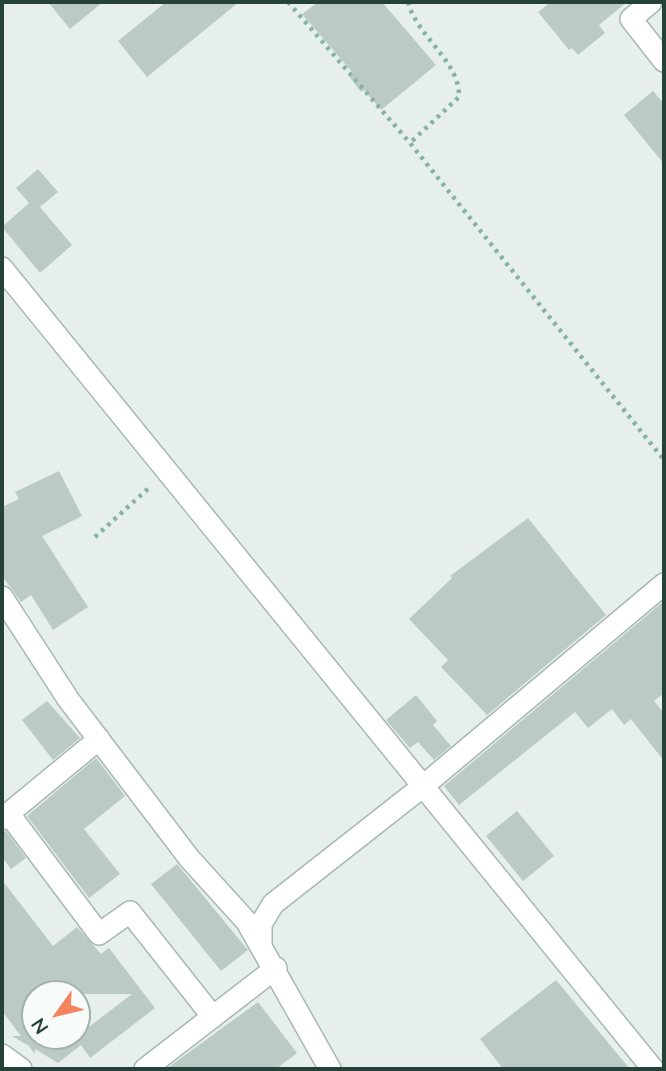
<!DOCTYPE html>
<style>
body{margin:0}
#map{position:relative;width:666px;height:1071px;overflow:hidden;background:#e6efeb;font-family:"Nunito Sans",sans-serif}
canvas{display:block}
.frame{position:absolute;inset:0;border:4px solid #24423a;pointer-events:none}
.north{position:absolute;left:21px;top:980px;width:70px;height:70px;box-sizing:border-box;background:#f7fbf9;border:2px solid #a3b1ad;border-radius:50%;rotate:236deg;font-size:19px;font-weight:700;line-height:28px;text-align:center;color:#24423a}
.north::after{content:'';display:block;margin:auto;width:24px;height:32px;background:#f4845f;clip-path:polygon(50% 0,100% 100%,50% 72%,0 100%)}
</style>
<div id="map">
<canvas width="666" height="1071"></canvas>
<div class="frame"></div>
<div class="north">N</div>
</div>
<script>
const g = document.querySelector('canvas').getContext('2d');
g.lineJoin = 'round';
function fill(path, color) {
  g.fillStyle = color;
  g.fill(path, 'evenodd');
}
function strokePath(path, color, width, dash) {
  g.strokeStyle = color;
  g.lineWidth = width;
  g.lineCap = dash ? 'butt' : 'round';
  g.setLineDash(dash || []);
  g.stroke(path);
}
fill(new Path2D(`
 M 48,2 L 103,2 L 70,29 Z
 M 166,2 L 239,2 L 147,77 L 118,41 Z
 M 318,2 L 382,2 L 436,65 L 381,110 L 364,90 L 361,92 L 349,76 L 353,73 L 302,14 Z
 M 551,2 L 627,2 L 599,25 L 605,33 L 578,55 L 572,48 L 569,50 L 538,12 Z
 M 653,91 L 664,104 L 664,164 L 624,115 Z
 M 38,169 L 58,192 L 40,207 L 72,245 L 40,273 L 2,227 L 29,203 L 16,188 Z
 M 59,471 L 82,516 L 42,536 L 88,607 L 53,630 L 31,595 L 21,602 L 2,576 L 2,507 L 19,499 L 15,492 Z
 M 528,518 L 606,615 L 487,715 L 441,667 L 448,660 L 409,619 L 452,578 L 450,576 Z
 M 664,601 L 664,693 L 654,701 L 664,713 L 664,761 L 631,719 L 624,725 L 612,709 L 588,728 L 575,712 L 459,805 L 444,786 Z
 M 416,695 L 437,721 L 433,725 L 451,746 L 434,760 L 418,742 L 410,748 L 386,720 Z
 M 47,701 L 80,738 L 53,760 L 22,720 Z
 M 96,758 L 125,796 L 84,829 L 120,874 L 89,898 L 27,816 Z
 M 517,811 L 554,856 L 523,881 L 486,836 Z
 M 6,831 L 26,858 L 11,869 L 2,857 L 2,832 Z
 M 177,864 L 248,950 L 221,971 L 151,884 Z
 M 2,880 L 53,946 L 77,927 L 101,954 L 109,948 L 155,1008 L 90,1058 L 81,1045 L 58,1063 L 35,1049 L 35,1054 L 29,1046 L 12,1036 L 21,1036 L 2,1011 ZM 35,994 L 132,994 L 77,1036 L 35,1036 Z
 M 556,980 L 630,1069 L 503,1069 L 480,1039 Z
 M 258,1002 L 297,1053 L 276,1069 L 166,1069 Z`), '#bbcac4');
const minor = new Path2D(`
 M 651,2 L 631,19 L 664,61
 M 2,268 L 653,1069
 M 2,597 L 68,699 L 189,858 L 247,922 L 330,1069
 M 9,814 L 99,934 L 130,912 L 213,1017
 M 2,819 L 99,739
 M 261,944 L 261,924 L 273,904 L 422,787 L 664,584
 M 2,1055 L 21,1069
 M 145,1069 L 276,968`);
strokePath(minor, '#a8b8b2', 24);
strokePath(new Path2D(`
 M 288,2 L 410,143 L 664,460
 M 408,2 C 417,37 460,61 459,97 L 410,143
 M 95,537 L 151,486`), '#86b3a5', 4.5, [3.5, 5]);
strokePath(minor, '#fff', 21);
</script>
